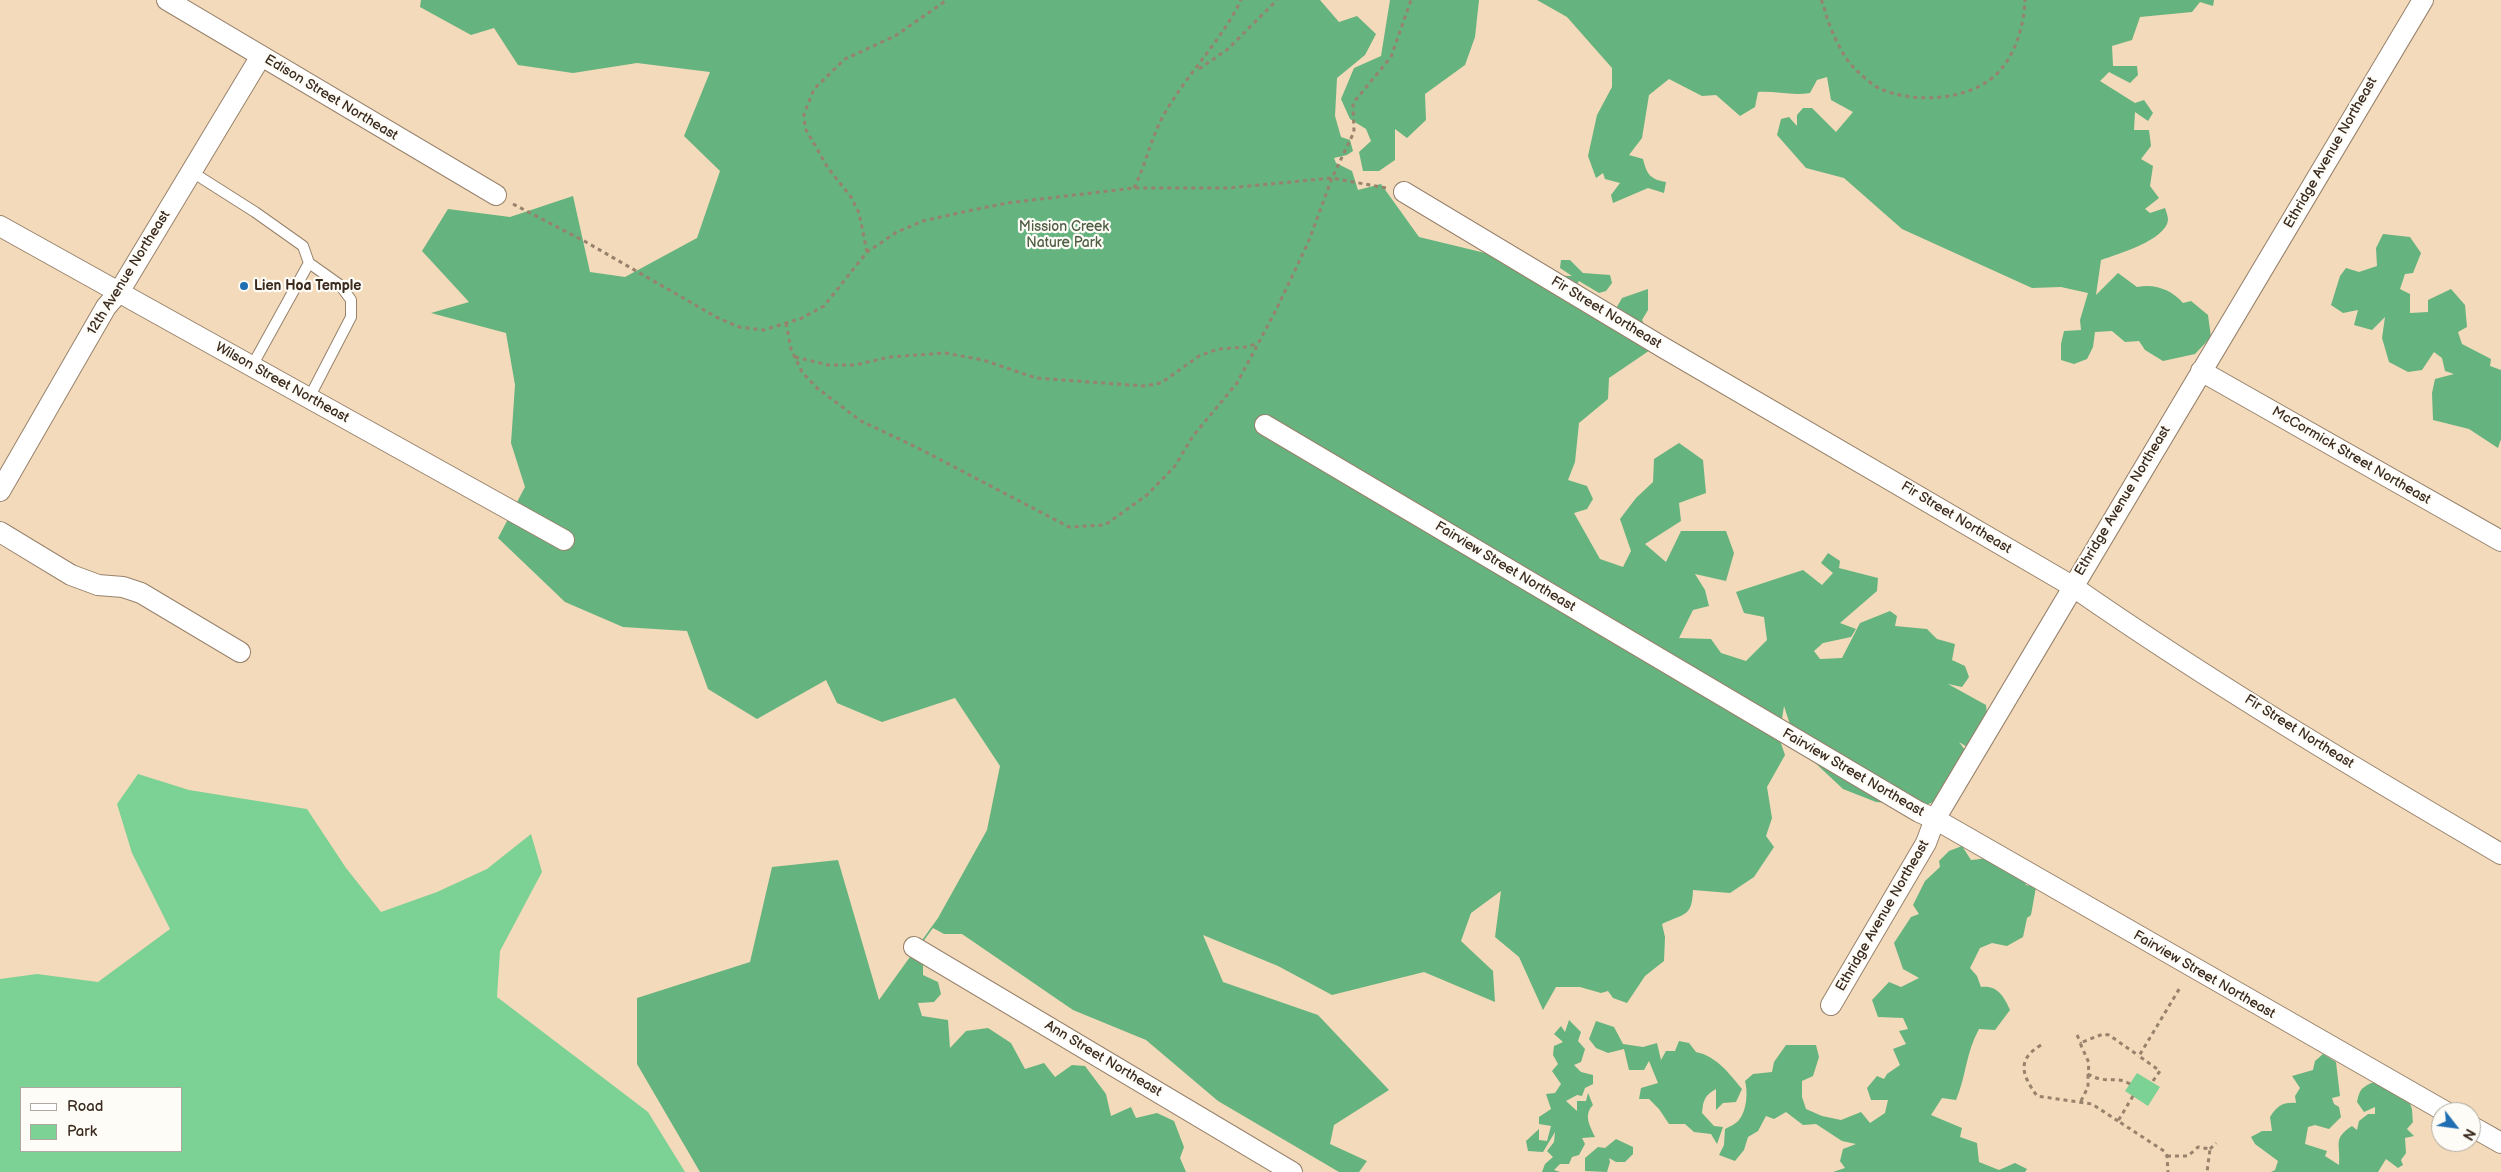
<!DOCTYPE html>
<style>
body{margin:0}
#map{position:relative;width:2501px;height:1172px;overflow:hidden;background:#f3daba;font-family:"Balsamiq Sans",sans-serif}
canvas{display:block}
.legend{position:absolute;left:20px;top:1087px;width:162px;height:65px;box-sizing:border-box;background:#fdfcf7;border:1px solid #afa8a0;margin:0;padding:6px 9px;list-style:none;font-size:15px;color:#3b2a1e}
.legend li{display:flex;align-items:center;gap:10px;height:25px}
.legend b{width:25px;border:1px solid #afa8a0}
.north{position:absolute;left:2431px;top:1102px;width:50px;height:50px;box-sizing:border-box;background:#fdfcf7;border:1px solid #afa8a0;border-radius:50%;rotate:120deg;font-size:14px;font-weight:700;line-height:20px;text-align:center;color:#3b2a1e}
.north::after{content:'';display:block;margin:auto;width:18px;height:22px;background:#1f6fb2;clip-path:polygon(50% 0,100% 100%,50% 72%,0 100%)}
</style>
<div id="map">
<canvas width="2501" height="1172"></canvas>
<ul class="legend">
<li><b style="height:6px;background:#fff"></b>Road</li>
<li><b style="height:14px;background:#7cd194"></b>Park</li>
</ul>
<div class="north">N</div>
</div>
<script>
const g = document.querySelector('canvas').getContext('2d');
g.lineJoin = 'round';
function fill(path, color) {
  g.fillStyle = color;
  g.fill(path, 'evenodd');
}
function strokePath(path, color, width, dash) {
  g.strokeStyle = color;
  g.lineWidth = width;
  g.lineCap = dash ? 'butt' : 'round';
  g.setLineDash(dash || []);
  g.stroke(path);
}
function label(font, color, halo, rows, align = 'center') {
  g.font = font + ' "Balsamiq Sans",sans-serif';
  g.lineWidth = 4.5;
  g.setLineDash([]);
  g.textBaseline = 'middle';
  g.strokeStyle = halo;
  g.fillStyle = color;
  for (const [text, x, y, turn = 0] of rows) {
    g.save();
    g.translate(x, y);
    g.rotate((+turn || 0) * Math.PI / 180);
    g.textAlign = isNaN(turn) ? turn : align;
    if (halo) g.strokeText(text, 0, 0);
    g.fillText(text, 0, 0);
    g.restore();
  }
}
fill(new Path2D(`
 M 138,774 L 189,790 L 307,809 L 346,868 L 381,912 L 437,892 L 487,869 L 531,834 L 542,872 L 500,951 L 497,997 L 648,1112 L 685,1172 L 0,1172 L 0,979 L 37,974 L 98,982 L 170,929 L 132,853 L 117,804 ZM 181,1088 L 181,1151 L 21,1151 L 21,1088 Z
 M 2137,1073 L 2160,1087 L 2148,1106 L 2125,1091 Z`), '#7cd194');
fill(new Path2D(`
 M 421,0 L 1320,0 L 1339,22 L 1357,16 L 1376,34 L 1365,55 L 1337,78 L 1335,116 L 1341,137 L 1350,140 L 1353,151 L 1347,155 L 1334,158 L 1336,163 L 1352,171 L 1358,190 L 1381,184 L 1419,237 L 1514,260 L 1539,275 L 1572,276 L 1560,268 L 1561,260 L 1570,260 L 1583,273 L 1610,275 L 1612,283 L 1606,291 L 1599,293 L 1579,281 L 1569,296 L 1614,312 L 1622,298 L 1648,289 L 1648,310 L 1642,320 L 1656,346 L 1609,378 L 1608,399 L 1579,423 L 1575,462 L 1568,480 L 1587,486 L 1593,499 L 1587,509 L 1574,513 L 1600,559 L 1623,567 L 1631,551 L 1620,519 L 1636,498 L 1653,482 L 1654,459 L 1679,443 L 1703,460 L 1706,493 L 1679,503 L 1681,521 L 1645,544 L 1666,562 L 1681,531 L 1726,531 L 1734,553 L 1726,581 L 1695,574 L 1705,590 L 1709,606 L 1693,610 L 1679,638 L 1711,639 L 1721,653 L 1746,661 L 1767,640 L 1764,617 L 1744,613 L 1736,592 L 1803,570 L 1822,585 L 1833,573 L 1821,563 L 1828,553 L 1840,561 L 1839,568 L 1878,578 L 1877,591 L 1840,623 L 1856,629 L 1851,637 L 1823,643 L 1814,651 L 1820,659 L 1842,658 L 1860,623 L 1890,611 L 1897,616 L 1895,626 L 1927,629 L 1937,639 L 1955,644 L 1952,660 L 1965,666 L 1969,677 L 1962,687 L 1948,684 L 1986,705 L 1988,724 L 1994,740 L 1972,750 L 1959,742 L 1968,754 L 1935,801 L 1906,815 L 1898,804 L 1876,802 L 1843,789 L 1797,746 L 1784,706 L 1779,738 L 1785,755 L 1767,787 L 1772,818 L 1766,836 L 1774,847 L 1754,877 L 1730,893 L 1693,890 C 1692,917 1685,913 1662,924 L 1665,937 L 1664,961 L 1645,976 L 1627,1003 L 1613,998 L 1608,991 L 1601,993 L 1580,987 L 1556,987 L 1543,1010 L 1519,957 L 1495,937 L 1501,891 L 1471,913 L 1461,941 L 1493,971 L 1495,1002 L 1424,972 L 1332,995 L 1278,966 L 1203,935 L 1223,982 L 1318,1015 L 1389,1090 L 1334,1125 L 1330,1144 L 1367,1161 L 1359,1172 L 1339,1172 L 1218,1101 L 1146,1040 L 1073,1010 L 962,934 L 944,934 L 933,928 L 919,947 L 923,957 L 923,975 L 938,982 L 941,994 L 934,1002 L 918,1003 L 922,1016 L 948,1020 L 950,1048 L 966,1031 L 988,1028 L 1011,1043 L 1025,1069 L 1044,1063 L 1055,1077 L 1072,1065 L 1085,1066 L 1106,1094 L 1111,1116 L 1131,1107 L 1136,1118 L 1157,1113 L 1174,1121 L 1184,1147 L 1180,1158 L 1186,1172 L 700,1172 L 637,1064 L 637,998 L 750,962 L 772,867 L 838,860 L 879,1000 L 938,918 L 987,830 L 1000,766 L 955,698 L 882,722 L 837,703 L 826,680 L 757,719 L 708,689 L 687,631 L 623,627 L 565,602 L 498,538 L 525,487 L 511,443 L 515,385 L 506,333 L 431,313 L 469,302 L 422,251 L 448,209 L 510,217 L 573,196 L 590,272 L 625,277 L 697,238 L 720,171 L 684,136 L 710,72 L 637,63 L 573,73 L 518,65 L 494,28 L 471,35 L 420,7 Z
 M 1390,0 L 1479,0 L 1475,37 L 1465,65 L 1425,94 L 1426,120 L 1407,138 L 1395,129 L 1395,160 L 1379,171 L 1363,171 L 1359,152 L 1371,141 L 1366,129 L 1350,119 L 1341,99 L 1354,68 L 1381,56 Z
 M 1537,0 L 2214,0 L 2213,6 L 2200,2 L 2192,12 L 2140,17 L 2132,40 L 2112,46 L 2113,66 L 2137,66 L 2138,75 L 2130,83 L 2109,72 L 2100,81 L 2135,103 L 2144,100 L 2153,113 L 2148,121 L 2135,112 L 2134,130 L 2149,130 L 2151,146 L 2141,159 L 2153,166 L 2150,186 L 2159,198 L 2145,209 L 2150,213 L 2165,208 C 2166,211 2168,216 2168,220 C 2166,240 2118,254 2101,260 L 2096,295 L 2118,273 L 2137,287 C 2155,283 2172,290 2183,303 L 2191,301 L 2208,315 L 2211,337 L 2195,354 L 2163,361 L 2145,350 L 2139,341 L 2125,342 L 2112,331 L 2095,332 L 2093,347 L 2087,359 L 2074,364 L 2061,360 L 2061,344 L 2064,331 L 2081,330 L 2080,320 L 2088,293 L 2061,287 L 2032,288 L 1902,229 L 1844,178 L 1806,168 L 1777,135 L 1781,119 L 1789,117 L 1797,126 L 1797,115 L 1803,108 L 1812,108 L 1836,132 L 1853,112 L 1831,100 L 1827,77 L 1817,80 L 1810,93 C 1792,96 1776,91 1758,92 L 1755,107 L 1740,116 L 1716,95 L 1702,96 L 1669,79 L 1649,95 L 1642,138 L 1629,155 L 1643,159 C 1647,175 1650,179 1666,182 L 1664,193 L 1648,188 L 1613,203 L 1611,195 L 1620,183 L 1605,179 L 1603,173 L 1596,178 L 1588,156 L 1597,115 L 1612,87 L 1612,68 L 1567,17 Z
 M 2383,234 L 2410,237 L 2421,253 L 2413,273 L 2405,274 L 2400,289 L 2410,294 L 2410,313 L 2428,312 L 2428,300 L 2451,289 L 2465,305 L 2467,327 L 2458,332 L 2462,344 L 2491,359 L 2490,366 L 2501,370 L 2501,439 L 2498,448 L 2469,429 L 2433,420 L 2432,393 L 2435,379 L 2454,374 L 2445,371 L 2442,358 L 2434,352 L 2422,370 L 2408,372 L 2389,362 L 2382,338 L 2385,317 L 2372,330 L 2354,325 L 2358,310 L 2343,313 L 2331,305 L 2340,276 L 2346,268 L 2359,272 L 2377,266 L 2376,248 Z
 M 1962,846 L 1971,860 C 1990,859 1996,851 2015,855 L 2026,885 L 2036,887 L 2031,915 L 2027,918 L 2023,937 L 2007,946 L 1992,943 L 1980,948 L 1970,968 L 1977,976 L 1981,987 C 1997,985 2004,996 2010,1010 L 1995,1030 L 1979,1029 C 1966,1052 1966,1077 1956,1100 L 1942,1098 L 1931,1115 L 1962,1128 L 1960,1137 L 1977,1143 L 1979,1162 L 1999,1170 L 2015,1163 L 2027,1169 L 2025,1172 L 1833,1172 L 1845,1168 L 1840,1161 L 1843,1149 L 1856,1144 L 1842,1141 L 1816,1124 L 1803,1125 L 1786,1112 L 1774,1119 L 1766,1116 L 1758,1131 L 1748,1137 L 1744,1150 L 1735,1161 L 1719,1155 L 1724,1145 L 1725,1129 C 1729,1127 1736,1124 1739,1120 C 1747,1110 1748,1092 1745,1081 L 1753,1074 L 1772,1072 L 1774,1062 L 1786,1045 L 1816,1045 L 1819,1057 L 1813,1076 L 1802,1081 L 1802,1097 L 1806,1109 L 1822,1116 L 1841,1120 L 1861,1112 L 1870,1123 L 1885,1113 L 1888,1100 L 1871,1100 L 1867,1088 L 1877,1076 L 1884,1079 L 1887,1074 L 1900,1065 L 1893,1049 L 1906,1044 L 1899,1031 L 1908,1029 L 1903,1018 L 1878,1017 L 1872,1000 L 1889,982 L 1901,987 L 1919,978 L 1903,969 L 1894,943 L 1911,917 L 1919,914 L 1913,905 L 1925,881 L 1940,867 L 1939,861 L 1949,851 Z
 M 1569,1020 L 1581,1032 L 1578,1041 L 1585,1049 L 1581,1062 L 1574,1065 L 1581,1072 L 1593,1075 L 1593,1084 L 1585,1088 L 1582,1096 L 1577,1095 L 1566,1101 L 1577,1111 L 1577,1101 L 1586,1101 L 1588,1093 L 1593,1105 C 1583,1115 1590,1126 1595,1137 L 1582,1138 L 1585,1144 L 1579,1155 L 1572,1157 L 1569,1164 L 1560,1164 L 1554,1170 L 1560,1172 L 1542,1172 L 1545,1164 L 1553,1157 L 1547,1151 L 1554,1142 L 1555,1132 L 1543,1152 L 1528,1151 L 1526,1141 L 1539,1129 L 1539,1140 L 1547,1141 L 1551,1126 L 1539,1124 L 1539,1117 L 1551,1109 L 1546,1094 L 1555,1093 L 1561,1084 L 1552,1071 L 1558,1064 L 1553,1055 L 1554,1046 L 1563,1042 L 1554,1034 L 1561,1026 L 1565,1032 Z
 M 1596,1021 L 1614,1027 L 1623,1044 L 1643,1047 L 1657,1043 L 1661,1060 L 1666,1051 L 1675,1051 L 1679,1041 L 1689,1043 L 1696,1052 C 1716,1056 1729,1073 1742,1089 L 1736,1102 L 1723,1103 L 1716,1110 L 1716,1089 C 1705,1095 1703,1100 1702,1113 L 1714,1126 L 1723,1127 L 1717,1144 L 1711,1134 L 1694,1132 L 1685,1124 L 1669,1124 L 1659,1109 L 1649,1099 L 1639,1099 L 1641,1088 L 1658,1083 L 1649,1061 L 1644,1070 L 1629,1070 L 1624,1049 L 1608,1053 L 1596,1048 L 1589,1039 Z
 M 2323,1054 L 2336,1062 L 2340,1096 L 2332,1098 L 2334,1104 L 2339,1107 L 2341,1117 L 2329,1129 L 2315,1125 L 2308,1127 L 2305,1144 L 2327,1151 L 2325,1156 L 2339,1165 C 2341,1144 2332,1139 2352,1126 L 2357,1130 L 2359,1121 L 2368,1114 L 2375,1114 L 2375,1107 L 2364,1112 L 2357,1102 C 2358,1098 2359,1091 2363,1088 C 2378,1074 2405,1088 2411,1106 C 2413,1111 2412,1117 2413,1122 L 2407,1129 L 2414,1136 L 2405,1138 L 2406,1153 L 2401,1160 L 2403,1165 L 2398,1168 L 2386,1159 L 2378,1172 L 2271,1172 L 2275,1170 L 2278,1161 L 2255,1144 L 2251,1137 L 2262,1131 L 2272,1131 L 2270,1117 C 2277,1106 2283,1102 2296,1103 L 2295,1096 L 2300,1088 L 2292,1076 L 2313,1070 L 2315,1061 Z
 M 1616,1139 L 1633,1147 L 1633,1154 L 1625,1162 L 1616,1162 L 1609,1158 L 1610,1162 L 1607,1172 L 1585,1171 L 1585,1158 L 1598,1147 L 1605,1148 Z`), '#65b37e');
const service = new Path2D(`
 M 192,172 L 255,212 L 303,246 L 309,263 L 252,366
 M 309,398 L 351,317 L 351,300 L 340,285 L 309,263`);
const minor = new Path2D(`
 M 167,0 L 496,195
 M 1404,192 L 1664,348 L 2072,586 C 2210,682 2356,769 2501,854
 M 0,226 L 564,540
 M 2201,371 L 2501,541
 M 1265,425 L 1919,812 L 1935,819 L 2446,1112
 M 0,491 L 106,307 L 119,292 L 261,56
 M 0,532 L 71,575 L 98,585 L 123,587 L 141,593 L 240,652
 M 914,947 L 1292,1172
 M 1831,1005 L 1926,843 L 1935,819 L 2423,0
 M 2471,1126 L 2501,1143`);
strokePath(service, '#97826c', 12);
strokePath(minor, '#97826c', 22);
strokePath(new Path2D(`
 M 1821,0 C 1824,5 1825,11 1827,18 C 1833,35 1843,58 1857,71 C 1864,77 1873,86 1881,89 C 1917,105 1977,100 2002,68 C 2017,50 2024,23 2025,0
 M 1199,69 L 1228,49 L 1277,0
 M 1134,188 C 1147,162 1151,136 1166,111 C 1189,72 1221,41 1241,0
 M 513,204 L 586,242 L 716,317 L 739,327 L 764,330 L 802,318 L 824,306 L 867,252 L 897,232 L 923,221 L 963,212 L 1007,203 L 1134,188 L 1228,188 L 1332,178 L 1386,188
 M 867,252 L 859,213 L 851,197 L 828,168 L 805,128 L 804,114 L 814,89 L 845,59 L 895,36 L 947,0
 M 786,323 L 791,349 L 802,372 L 817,388 L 861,421 L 918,448 L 1069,527 L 1105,525 L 1147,495 L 1175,466 L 1193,436 L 1237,383 L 1275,312 L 1308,243 L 1332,178 L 1354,132 L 1353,103 L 1391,57 L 1411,0
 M 795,357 L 828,365 L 855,365 L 890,357 L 945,353 L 983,360 L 1036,378 L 1144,386 L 1161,383 L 1199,356 L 1218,349 L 1247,347 L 1258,343
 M 2077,1035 L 2081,1043
 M 2041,1045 C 2016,1060 2022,1075 2037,1096 L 2092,1104 L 2118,1121
 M 2153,1081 L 2160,1071 L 2139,1056 L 2181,986
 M 2130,1084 C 2116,1075 2106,1085 2088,1074 L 2089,1063 L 2080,1043 L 2103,1034 L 2109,1035 L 2139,1056
 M 2133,1096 L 2118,1121 L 2164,1151 L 2167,1156 L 2168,1172
 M 2081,1101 L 2088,1087 L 2088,1075
 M 2210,1149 L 2216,1143
 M 2167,1156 L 2188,1156 L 2198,1147 L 2210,1149 L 2207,1172`), '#97826c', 3, [4, 4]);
strokePath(service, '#fff', 10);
strokePath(minor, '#fff', 20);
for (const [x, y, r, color] of [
 [244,286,5,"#1f6fb2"]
]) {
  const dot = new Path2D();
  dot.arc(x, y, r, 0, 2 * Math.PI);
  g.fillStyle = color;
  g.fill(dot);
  strokePath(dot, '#fdfcf7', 2);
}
label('14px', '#3b2a1e', '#fdfcf7', [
 ["Edison Street Northeast",331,98,31],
 ["Ethridge Avenue Northeast",2331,153,-60],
 ["12th Avenue Northeast",129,273,-58],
 ["Fir Street Northeast",1606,313,31],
 ["Wilson Street Northeast",282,383,29],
 ["McCormick Street Northeast",2351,456,30],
 ["Ethridge Avenue Northeast",2123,501,-59],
 ["Fir Street Northeast",1956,518,31],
 ["Fairview Street Northeast",1505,567,31],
 ["Fir Street Northeast",2299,732,32],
 ["Fairview Street Northeast",1853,773,30],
 ["Ethridge Avenue Northeast",1883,916,-60],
 ["Fairview Street Northeast",2204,975,30],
 ["Ann Street Northeast",1103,1059,31]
]);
label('14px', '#4e5c41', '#fdfcf7', [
 ["Mission Creek",1064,227],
 ["Nature Park",1064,243]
]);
label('bold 14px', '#3b2a1e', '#fdfcf7', [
 ["Lien Hoa Temple",254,286]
], 'left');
</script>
